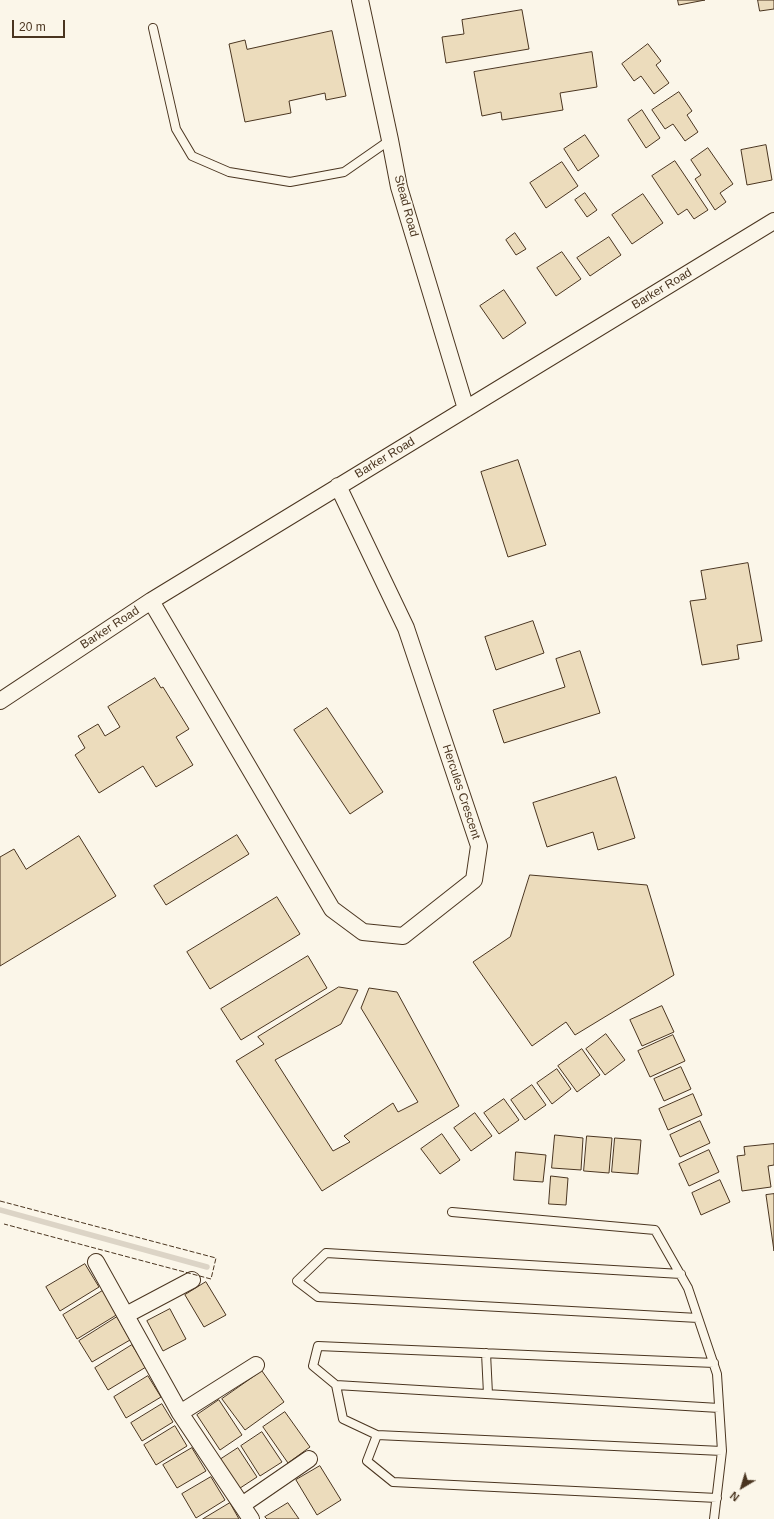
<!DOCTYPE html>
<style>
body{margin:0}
#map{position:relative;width:774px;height:1519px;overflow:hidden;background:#fbf6e9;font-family:Helvetica,sans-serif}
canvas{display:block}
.north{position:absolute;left:722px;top:1467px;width:40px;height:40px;-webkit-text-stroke:3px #fbf6e9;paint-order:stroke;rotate:218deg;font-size:11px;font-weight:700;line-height:16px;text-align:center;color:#4a3520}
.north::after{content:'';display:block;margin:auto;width:14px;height:18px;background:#4a3520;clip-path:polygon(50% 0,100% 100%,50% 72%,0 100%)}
.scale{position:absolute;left:12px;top:20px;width:53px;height:18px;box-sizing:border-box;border:2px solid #4a3520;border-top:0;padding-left:5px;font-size:12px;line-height:14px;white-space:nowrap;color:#4a3520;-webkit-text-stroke:3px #fbf6e9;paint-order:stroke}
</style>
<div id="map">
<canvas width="774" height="1519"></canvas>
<div class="north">N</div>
<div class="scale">20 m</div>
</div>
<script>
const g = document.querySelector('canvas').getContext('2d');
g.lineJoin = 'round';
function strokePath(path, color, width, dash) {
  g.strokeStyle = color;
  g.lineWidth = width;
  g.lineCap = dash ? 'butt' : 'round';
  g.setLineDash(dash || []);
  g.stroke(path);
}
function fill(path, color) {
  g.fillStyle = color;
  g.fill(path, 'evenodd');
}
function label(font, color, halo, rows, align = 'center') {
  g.font = font + ' Helvetica,sans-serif';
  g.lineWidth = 3;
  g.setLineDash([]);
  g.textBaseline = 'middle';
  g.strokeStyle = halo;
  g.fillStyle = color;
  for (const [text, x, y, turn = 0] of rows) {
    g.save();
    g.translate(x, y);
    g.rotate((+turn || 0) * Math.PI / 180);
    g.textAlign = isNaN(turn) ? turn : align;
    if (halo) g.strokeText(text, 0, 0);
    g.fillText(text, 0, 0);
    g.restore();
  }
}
strokePath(new Path2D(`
 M 0,1210 L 207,1267`), '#dcd4c6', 5.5);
const building = new Path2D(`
 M 678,0 L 705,0 L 679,5 Z
 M 758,0 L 774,0 L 774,9 L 760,11 Z
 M 522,10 L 529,49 L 446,63 L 442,37 L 464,34 L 462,20 Z
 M 332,31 L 346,96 L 326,100 L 325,93 L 289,101 L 291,113 L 245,122 L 229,44 L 245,40 L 247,49 Z
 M 648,44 L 661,61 L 656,65 L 669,83 L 654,94 L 641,76 L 634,81 L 622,64 Z
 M 592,52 L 597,87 L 560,93 L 563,110 L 502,120 L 501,112 L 482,116 L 474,72 Z
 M 679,92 L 692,111 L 687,115 L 698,132 L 685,141 L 673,124 L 665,129 L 652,110 Z
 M 642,110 L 660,138 L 646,148 L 628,120 Z
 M 585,135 L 599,156 L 578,171 L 564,149 Z
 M 766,145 L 772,180 L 747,185 L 741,150 Z
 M 708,148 L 733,184 L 720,193 L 726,202 L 715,210 L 695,179 L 701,175 L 691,160 Z
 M 675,161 L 708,210 L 694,219 L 687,209 L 678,215 L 652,176 Z
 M 562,162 L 578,186 L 546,208 L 530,183 Z
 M 585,193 L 597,210 L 587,217 L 575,200 Z
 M 643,194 L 663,223 L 632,244 L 612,215 Z
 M 515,233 L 526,249 L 516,255 L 506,240 Z
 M 609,237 L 621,255 L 590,276 L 577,258 Z
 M 562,252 L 581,279 L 556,296 L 537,268 Z
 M 504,290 L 526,323 L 503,339 L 480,306 Z
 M 518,460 L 546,545 L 508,557 L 481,472 Z
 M 748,563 L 762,641 L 737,645 L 739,659 L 702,665 L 690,601 L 706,599 L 701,571 Z
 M 533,621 L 544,653 L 496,670 L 485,637 Z
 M 580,651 L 600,713 L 504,743 L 493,710 L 565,687 L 556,659 Z
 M 155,678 L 161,688 L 163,687 L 189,729 L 176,737 L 193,765 L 156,787 L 143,766 L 99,793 L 75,755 L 85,748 L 78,736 L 98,724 L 105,736 L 120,727 L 108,707 Z
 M 327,708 L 383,792 L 350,814 L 294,730 Z
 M 616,777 L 635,838 L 598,850 L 593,832 L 547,847 L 533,803 Z
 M 237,835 L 249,854 L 166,905 L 154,886 Z
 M 79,836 L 116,896 L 0,966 L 0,857 L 14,849 L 26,869 Z
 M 530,875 L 647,885 L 674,975 L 575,1035 L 566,1022 L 532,1046 L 473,962 L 510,937 Z
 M 277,897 L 300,934 L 210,989 L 187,952 Z
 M 308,956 L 327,988 L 241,1040 L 221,1009 Z
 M 339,987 L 358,990 L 341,1024 L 275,1060 L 333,1151 L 350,1142 L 344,1136 L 393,1103 L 398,1112 L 418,1102 L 361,1008 L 369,988 L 397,992 L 459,1106 L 322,1191 L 236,1061 L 264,1044 L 258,1037 Z
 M 662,1006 L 674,1032 L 642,1046 L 630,1020 Z
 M 606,1034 L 625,1060 L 605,1075 L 586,1049 Z
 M 673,1035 L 685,1061 L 650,1077 L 638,1051 Z
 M 582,1049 L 600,1075 L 577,1092 L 558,1066 Z
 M 681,1067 L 691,1089 L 664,1101 L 654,1079 Z
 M 557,1069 L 571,1089 L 552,1104 L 537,1083 Z
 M 532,1085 L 546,1105 L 525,1120 L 511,1100 Z
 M 693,1094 L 702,1115 L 668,1130 L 659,1109 Z
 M 504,1099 L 519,1120 L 499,1134 L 484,1113 Z
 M 475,1113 L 492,1136 L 471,1151 L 454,1128 Z
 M 700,1121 L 710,1143 L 680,1157 L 670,1135 Z
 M 442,1134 L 460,1160 L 440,1174 L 421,1149 Z
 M 555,1135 L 583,1138 L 581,1170 L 552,1168 Z
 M 587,1136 L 612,1138 L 609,1173 L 584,1171 Z
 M 615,1138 L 641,1140 L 638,1174 L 612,1172 Z
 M 774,1144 L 774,1165 L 768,1166 L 771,1187 L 742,1191 L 737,1156 L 745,1155 L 744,1147 Z
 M 709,1150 L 719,1172 L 689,1186 L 679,1164 Z
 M 516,1152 L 546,1155 L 543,1182 L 514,1180 Z
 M 551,1176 L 568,1178 L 566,1205 L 549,1204 Z
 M 720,1180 L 730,1202 L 701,1215 L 692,1193 Z
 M 774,1194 L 774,1251 L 766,1195 Z
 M 85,1264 L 99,1287 L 60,1311 L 46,1287 Z
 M 206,1282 L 226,1315 L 204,1327 L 185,1295 Z
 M 104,1290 L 118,1314 L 77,1339 L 63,1315 Z
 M 170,1309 L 186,1339 L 163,1351 L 147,1321 Z
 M 117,1317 L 130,1340 L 92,1362 L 79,1341 Z
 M 132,1345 L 146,1367 L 108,1390 L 95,1368 Z
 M 262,1371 L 284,1402 L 245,1430 L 222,1399 Z
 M 148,1376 L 161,1397 L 126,1418 L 114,1397 Z
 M 219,1400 L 242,1435 L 220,1450 L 197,1415 Z
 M 162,1404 L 173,1422 L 142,1441 L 131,1423 Z
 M 285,1412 L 310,1447 L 288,1463 L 263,1427 Z
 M 175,1426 L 187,1446 L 156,1465 L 144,1445 Z
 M 262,1432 L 282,1462 L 260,1476 L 241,1446 Z
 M 192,1448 L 206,1471 L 177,1488 L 163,1465 Z
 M 238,1448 L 257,1477 L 234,1492 L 215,1463 Z
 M 320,1466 L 341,1500 L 317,1515 L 296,1480 Z
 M 211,1477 L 225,1500 L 196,1518 L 182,1494 Z
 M 230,1503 L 239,1519 L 203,1519 Z
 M 288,1503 L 299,1519 L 267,1519 L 265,1517 Z`);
fill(building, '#ecdcbc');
strokePath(building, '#4a3520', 1);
const service = new Path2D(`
 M 153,28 L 176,129 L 192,156 L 229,172 L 290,182 L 344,172 L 390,140
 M 452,1212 L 655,1230 L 688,1288 L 717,1374 L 722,1451 L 714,1519
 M 681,1274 L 326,1253 L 297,1281 L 318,1297 L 698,1318
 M 486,1353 L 488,1394
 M 714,1363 L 318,1346 L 313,1366 L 336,1385 L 719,1408
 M 336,1385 L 343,1419 L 377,1435 L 722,1451
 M 377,1435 L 367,1461 L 393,1482 L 717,1498`);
const minor = new Path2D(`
 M 360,0 L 390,140 L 399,187 L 466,409
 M 151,601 L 332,909 L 363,932 L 403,936 L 474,880 L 479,846 L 406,628 L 338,486
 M 0,701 L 151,601 L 774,221
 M 96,1262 L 180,1413 L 251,1519
 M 126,1315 L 192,1280
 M 180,1413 L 256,1365
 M 242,1505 L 309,1459`);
strokePath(service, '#4a3520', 10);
strokePath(minor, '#4a3520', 18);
strokePath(service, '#fbf6e9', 8);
strokePath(minor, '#fbf6e9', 16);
strokePath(new Path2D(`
 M 0,1201 L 216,1258 L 211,1279 L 4,1224`), '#4a3520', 1, [5, 2]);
label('12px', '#4a3520', '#fbf6e9', [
 ["Stead Road",406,206,75],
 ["Barker Road",662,289,-31],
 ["Barker Road",385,458,-31],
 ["Barker Road",110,628,-33],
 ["Hercules Crescent",461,792,72]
]);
</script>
